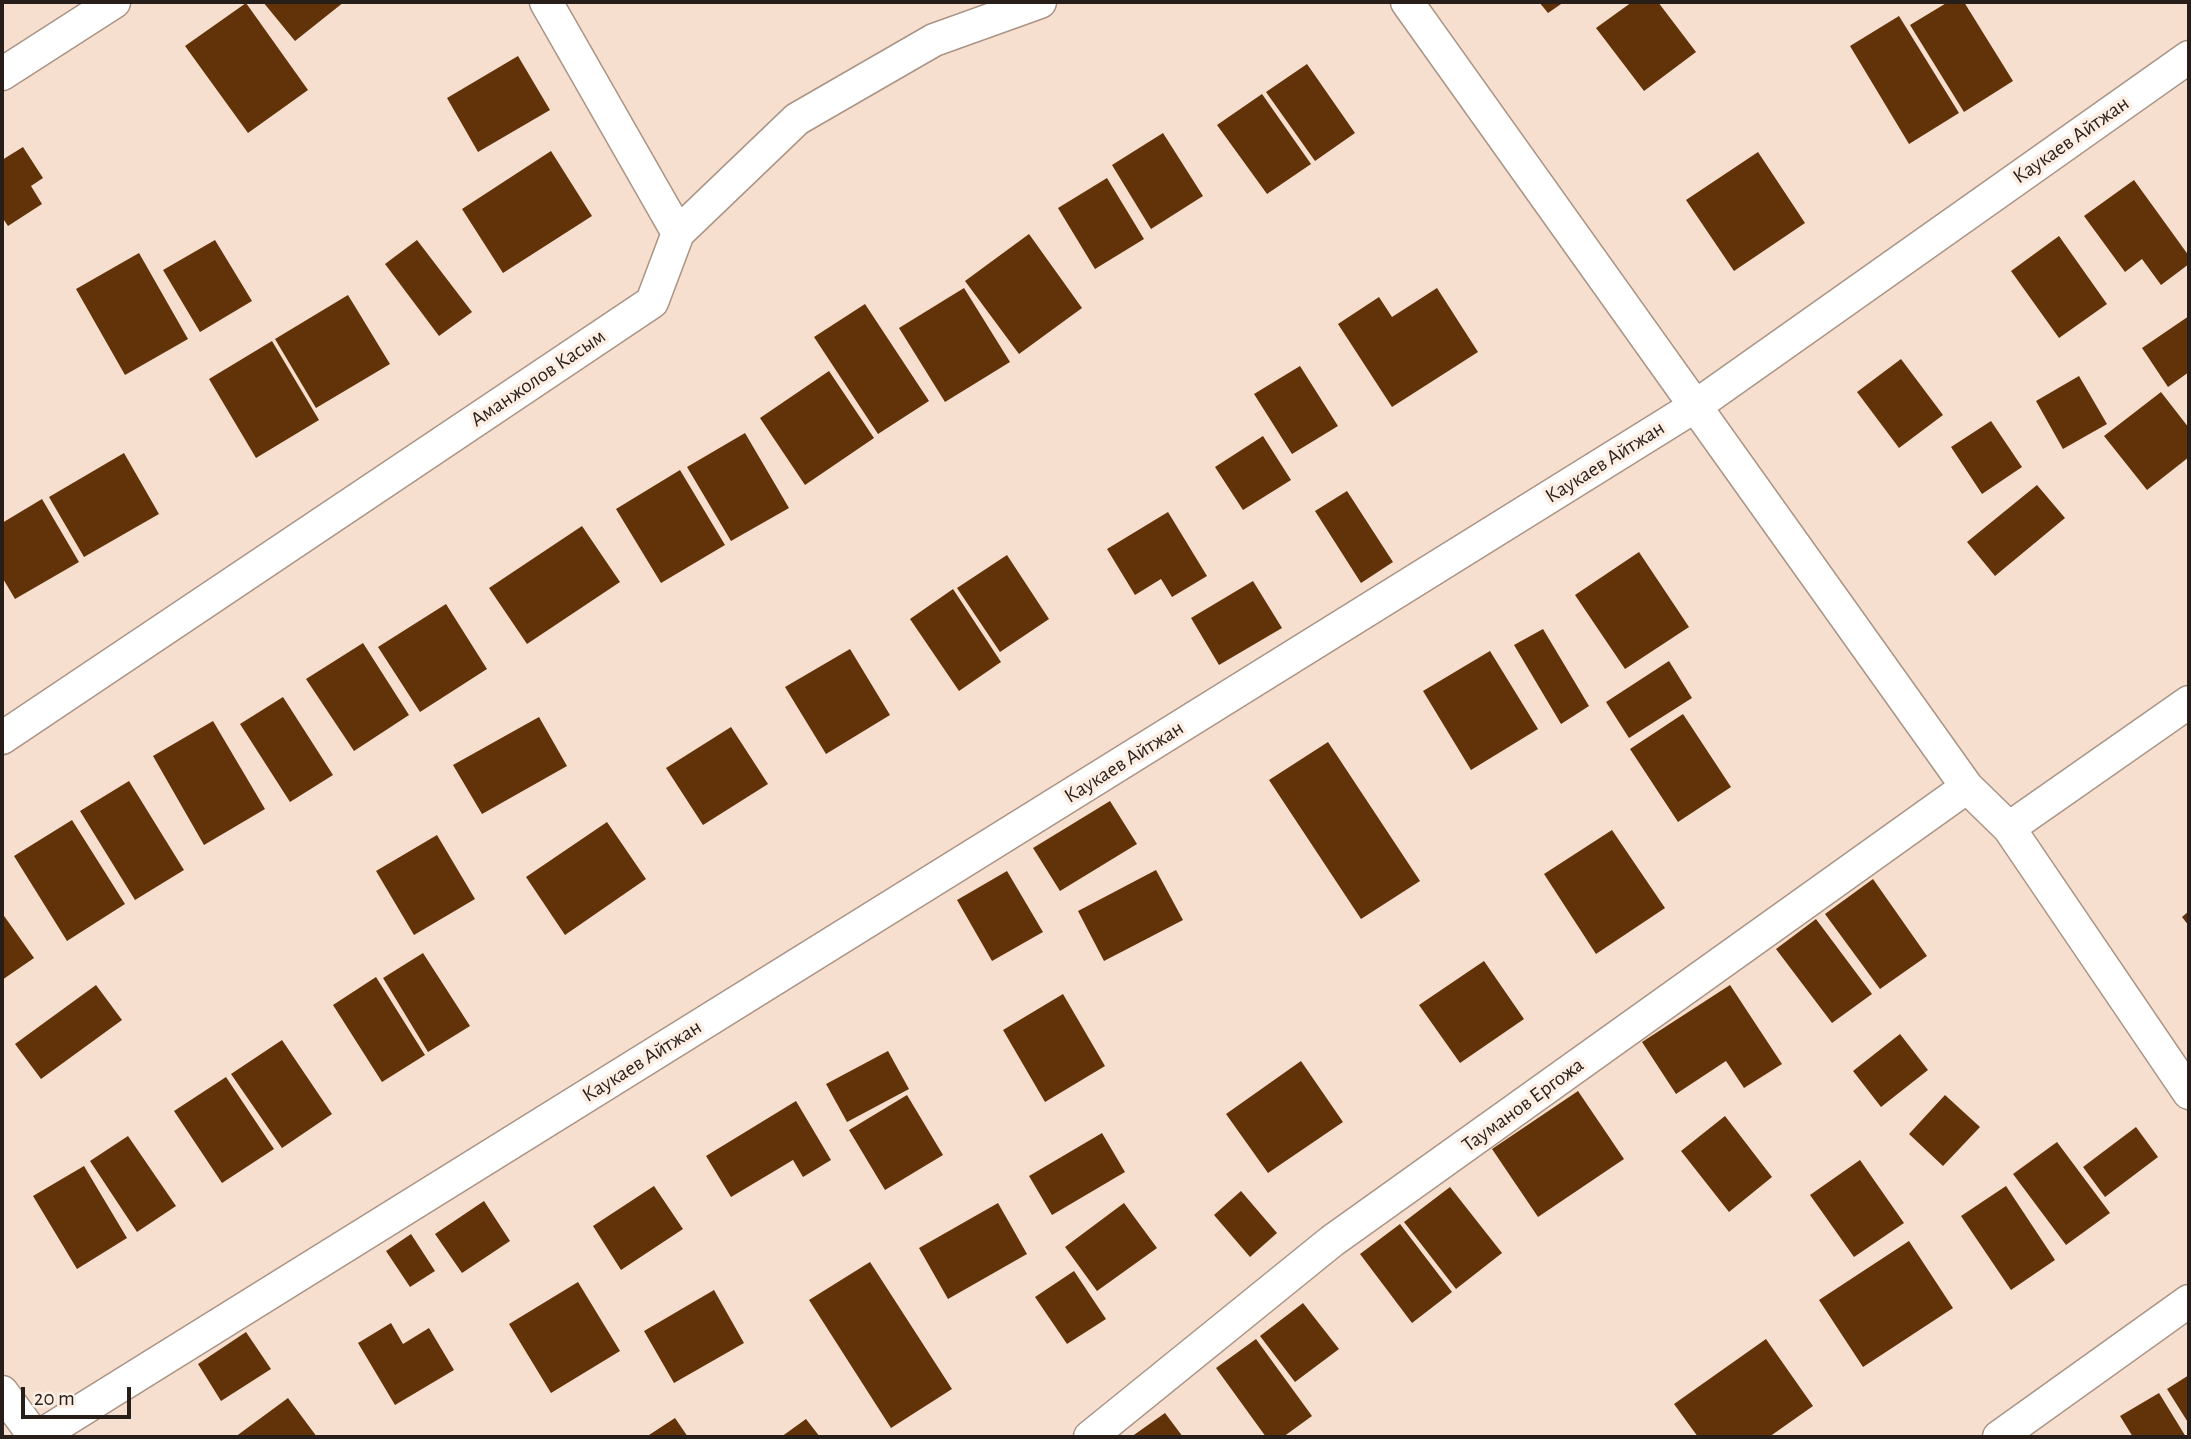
<!DOCTYPE html>
<meta charset="utf-8">
<style>
body{margin:0}
#map{position:relative;width:2191px;height:1439px;overflow:hidden;background:#f7dfcf;font-family:"Alegreya Sans",sans-serif}
canvas{display:block}
.frame{position:absolute;inset:0;border:4px solid #271e19;pointer-events:none}
.scale{position:absolute;left:21px;top:1387px;width:110px;height:32px;box-sizing:border-box;border:4px solid #271e19;border-top:0;padding-left:9px;font-size:21px;line-height:24px;white-space:nowrap;color:#271e19;-webkit-text-stroke:5px #fdeee4;paint-order:stroke}
</style>
<div id="map">
<canvas width="2191" height="1439"></canvas>
<div class="frame"></div>
<div class="scale">20 m</div>
</div>
<script>
const g = document.querySelector('canvas').getContext('2d');
g.lineJoin = 'round';
function fill(path, color) {
  g.fillStyle = color;
  g.fill(path, 'evenodd');
}
function strokePath(path, color, width, dash) {
  g.strokeStyle = color;
  g.lineWidth = width;
  g.lineCap = dash ? 'butt' : 'round';
  g.setLineDash(dash || []);
  g.stroke(path);
}
function label(font, color, halo, rows, align = 'center') {
  g.font = font + ' "Alegreya Sans",sans-serif';
  g.lineWidth = 7;
  g.setLineDash([]);
  g.textBaseline = 'middle';
  g.strokeStyle = halo;
  g.fillStyle = color;
  for (const [text, x, y, turn = 0] of rows) {
    g.save();
    g.translate(x, y);
    g.rotate((+turn || 0) * Math.PI / 180);
    g.textAlign = isNaN(turn) ? turn : align;
    if (halo) g.strokeText(text, 0, 0);
    g.fillText(text, 0, 0);
    g.restore();
  }
}
fill(new Path2D(`
 M 263,2 L 344,2 L 295,41 Z
 M 1539,2 L 1564,2 L 1548,13 Z
 M 1632,2 L 1658,2 L 1696,52 L 1644,91 L 1596,28 Z
 M 1948,2 L 1964,2 L 2013,81 L 1964,112 L 1910,25 Z
 M 246,3 L 308,90 L 248,133 L 185,46 Z
 M 1899,16 L 1959,113 L 1909,144 L 1850,46 Z
 M 518,56 L 550,110 L 478,152 L 447,98 Z
 M 1307,64 L 1355,133 L 1315,161 L 1266,92 Z
 M 1262,94 L 1311,164 L 1267,194 L 1217,125 Z
 M 1163,133 L 1203,196 L 1151,229 L 1112,165 Z
 M 23,147 L 43,178 L 31,186 L 42,204 L 8,226 L 2,217 L 2,160 Z
 M 551,151 L 592,216 L 503,273 L 462,209 Z
 M 1758,152 L 1805,223 L 1734,271 L 1686,200 Z
 M 1107,178 L 1144,239 L 1095,269 L 1058,208 Z
 M 2134,180 L 2189,256 L 2189,264 L 2161,285 L 2142,259 L 2125,272 L 2084,216 Z
 M 1029,234 L 1082,308 L 1019,354 L 965,281 Z
 M 2059,236 L 2107,304 L 2059,338 L 2011,271 Z
 M 215,240 L 252,301 L 200,332 L 163,270 Z
 M 417,240 L 472,312 L 439,336 L 385,264 Z
 M 139,253 L 188,339 L 125,375 L 76,289 Z
 M 964,288 L 1010,362 L 945,402 L 899,328 Z
 M 1437,288 L 1478,352 L 1392,407 L 1338,324 L 1379,297 L 1392,317 Z
 M 348,295 L 390,364 L 316,408 L 275,339 Z
 M 865,304 L 929,401 L 878,434 L 814,337 Z
 M 2189,316 L 2189,372 L 2168,387 L 2142,348 Z
 M 272,341 L 319,420 L 256,458 L 209,379 Z
 M 1901,359 L 1943,415 L 1899,448 L 1857,392 Z
 M 1300,366 L 1338,426 L 1292,454 L 1254,394 Z
 M 829,371 L 874,438 L 805,485 L 760,418 Z
 M 2079,376 L 2107,424 L 2063,449 L 2036,401 Z
 M 2161,392 L 2189,428 L 2189,457 L 2147,490 L 2104,436 Z
 M 1991,421 L 2022,467 L 1982,494 L 1951,447 Z
 M 745,433 L 789,508 L 731,541 L 687,467 Z
 M 1263,436 L 1291,480 L 1243,510 L 1215,467 Z
 M 124,453 L 159,514 L 84,557 L 49,497 Z
 M 680,470 L 725,545 L 661,583 L 616,509 Z
 M 2037,485 L 2065,518 L 1995,576 L 1967,542 Z
 M 1347,491 L 1393,562 L 1361,583 L 1315,511 Z
 M 42,499 L 79,562 L 15,599 L 2,577 L 2,523 Z
 M 1168,512 L 1207,576 L 1172,597 L 1161,579 L 1135,595 L 1107,549 Z
 M 582,526 L 620,582 L 527,644 L 489,588 Z
 M 1639,552 L 1689,627 L 1625,669 L 1575,595 Z
 M 1007,555 L 1049,619 L 1000,652 L 957,588 Z
 M 1253,581 L 1282,628 L 1219,665 L 1191,618 Z
 M 953,589 L 1001,662 L 959,691 L 910,619 Z
 M 446,604 L 487,669 L 420,712 L 378,647 Z
 M 1543,629 L 1589,706 L 1561,724 L 1514,645 Z
 M 363,643 L 409,715 L 354,751 L 306,679 Z
 M 850,649 L 890,715 L 826,754 L 785,687 Z
 M 1490,651 L 1538,729 L 1471,770 L 1423,691 Z
 M 1669,661 L 1692,698 L 1629,738 L 1606,702 Z
 M 283,697 L 333,775 L 290,802 L 240,724 Z
 M 1683,714 L 1731,787 L 1678,822 L 1630,749 Z
 M 539,717 L 567,766 L 482,814 L 453,765 Z
 M 213,721 L 265,809 L 204,845 L 153,756 Z
 M 731,727 L 768,784 L 703,825 L 666,768 Z
 M 1328,742 L 1420,881 L 1361,919 L 1269,780 Z
 M 129,781 L 184,870 L 135,900 L 80,811 Z
 M 1110,801 L 1137,844 L 1060,891 L 1033,848 Z
 M 72,820 L 125,904 L 67,941 L 14,856 Z
 M 607,822 L 646,879 L 565,935 L 526,877 Z
 M 1612,830 L 1665,908 L 1596,954 L 1544,874 Z
 M 437,835 L 475,899 L 414,935 L 376,871 Z
 M 1156,870 L 1183,920 L 1104,961 L 1078,911 Z
 M 1007,871 L 1043,932 L 992,961 L 957,900 Z
 M 1873,879 L 1927,956 L 1880,989 L 1825,914 Z
 M 2189,911 L 2189,926 L 2182,917 Z
 M 2,913 L 34,958 L 2,980 Z
 M 1816,919 L 1872,994 L 1832,1023 L 1776,949 Z
 M 423,953 L 470,1026 L 428,1052 L 383,978 Z
 M 1484,961 L 1524,1019 L 1460,1063 L 1419,1005 Z
 M 376,977 L 425,1055 L 382,1082 L 333,1005 Z
 M 96,985 L 122,1020 L 41,1079 L 15,1044 Z
 M 1730,985 L 1782,1064 L 1744,1088 L 1726,1061 L 1676,1094 L 1642,1042 Z
 M 1063,994 L 1105,1066 L 1045,1102 L 1003,1030 Z
 M 1900,1034 L 1928,1070 L 1881,1107 L 1853,1071 Z
 M 282,1040 L 332,1114 L 282,1148 L 231,1074 Z
 M 888,1051 L 909,1089 L 847,1122 L 826,1084 Z
 M 1301,1061 L 1343,1122 L 1268,1173 L 1226,1114 Z
 M 226,1077 L 274,1149 L 222,1183 L 174,1111 Z
 M 1578,1091 L 1624,1159 L 1538,1217 L 1492,1149 Z
 M 907,1095 L 943,1155 L 885,1190 L 849,1130 Z
 M 1945,1095 L 1980,1127 L 1943,1166 L 1909,1134 Z
 M 796,1101 L 831,1160 L 803,1177 L 793,1160 L 731,1197 L 706,1156 Z
 M 1725,1116 L 1772,1177 L 1729,1212 L 1681,1151 Z
 M 2136,1127 L 2158,1157 L 2105,1197 L 2083,1167 Z
 M 1102,1133 L 1125,1172 L 1052,1215 L 1029,1176 Z
 M 128,1136 L 176,1206 L 137,1232 L 90,1161 Z
 M 2057,1142 L 2110,1213 L 2066,1245 L 2013,1174 Z
 M 1860,1160 L 1904,1223 L 1854,1257 L 1810,1195 Z
 M 84,1166 L 127,1238 L 77,1269 L 33,1196 Z
 M 654,1186 L 683,1229 L 621,1270 L 593,1226 Z
 M 2006,1186 L 2055,1260 L 2011,1290 L 1961,1216 Z
 M 1450,1187 L 1502,1253 L 1456,1289 L 1404,1222 Z
 M 1241,1191 L 1277,1233 L 1250,1257 L 1214,1215 Z
 M 484,1201 L 510,1241 L 462,1273 L 435,1234 Z
 M 998,1203 L 1027,1254 L 948,1299 L 919,1248 Z
 M 1124,1203 L 1157,1248 L 1097,1291 L 1065,1247 Z
 M 1400,1224 L 1452,1292 L 1412,1323 L 1360,1254 Z
 M 411,1234 L 435,1271 L 410,1287 L 386,1251 Z
 M 1909,1241 L 1953,1308 L 1863,1367 L 1819,1300 Z
 M 870,1262 L 952,1389 L 891,1428 L 809,1300 Z
 M 1074,1271 L 1106,1319 L 1067,1344 L 1035,1297 Z
 M 578,1282 L 620,1351 L 551,1393 L 509,1324 Z
 M 714,1290 L 744,1343 L 674,1383 L 644,1331 Z
 M 1303,1303 L 1339,1349 L 1295,1382 L 1260,1336 Z
 M 391,1323 L 403,1344 L 429,1328 L 454,1370 L 395,1405 L 358,1343 Z
 M 246,1332 L 271,1369 L 221,1401 L 198,1364 Z
 M 1256,1339 L 1312,1416 L 1283,1437 L 1266,1437 L 1216,1368 Z
 M 1766,1339 L 1813,1406 L 1769,1437 L 1698,1437 L 1674,1404 Z
 M 2189,1375 L 2189,1424 L 2167,1389 Z
 M 2159,1393 L 2186,1437 L 2133,1437 L 2120,1416 Z
 M 288,1398 L 317,1437 L 235,1437 Z
 M 1165,1413 L 1183,1437 L 1131,1437 Z
 M 675,1418 L 688,1437 L 646,1437 Z
 M 806,1419 L 820,1437 L 781,1437 Z`), '#623308');
const street = new Path2D(`
 M 546,2 L 678,233
 M 1407,2 L 1967,787 L 2009,828 L 2189,1093
 M 2,74 L 114,2
 M 2,738 L 652,302 L 678,233 L 797,119 L 934,40 L 1040,2
 M 2009,828 L 2189,702
 M 2,1392 L 35,1437
 M 38,1437 L 1697,405 L 2189,57
 M 1090,1437 L 1332,1241 L 1967,787
 M 1999,1437 L 2189,1301`);
strokePath(street, '#aa9485', 35);
strokePath(street, '#fff', 32);
label('21px', '#271e19', '#fdeee4', [
 ["Каукаев Айтжан",2071,140,-35],
 ["Аманжолов Касым",538,378,-34],
 ["Каукаев Айтжан",1605,462,-32],
 ["Каукаев Айтжан",1124,762,-32],
 ["Каукаев Айтжан",642,1061,-32],
 ["Тауманов Ергожа",1523,1105,-36]
]);
</script>
